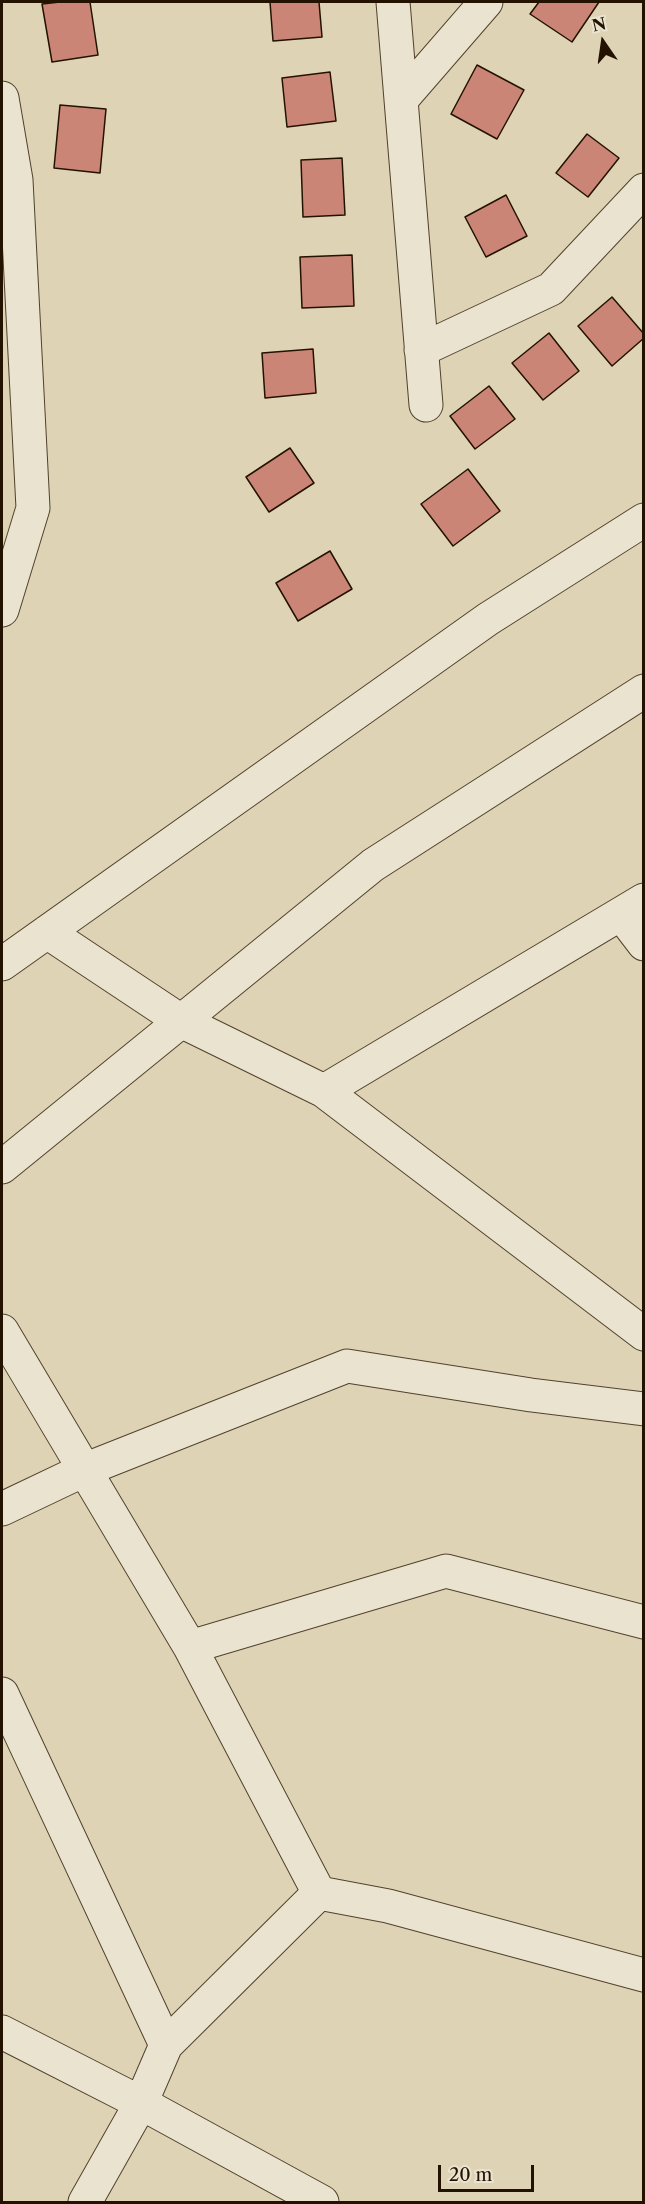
<!DOCTYPE html>
<style>
body{margin:0}
#map{position:relative;width:645px;height:2204px;overflow:hidden;background:#ded4b5;font-family:"Libre Caslon Text",serif}
canvas{display:block}
.frame{position:absolute;inset:0;border:3px solid #241200;pointer-events:none}
.north{position:absolute;left:573px;top:12px;width:60px;height:60px;-webkit-text-stroke:4px #eae3cf;paint-order:stroke;rotate:347deg;font-size:16px;font-weight:700;line-height:24px;text-align:center;color:#241200}
.north::after{content:'';display:block;margin:auto;width:21px;height:27px;background:#241200;clip-path:polygon(50% 0,100% 100%,50% 72%,0 100%)}
.scale{position:absolute;left:438px;top:2165px;width:96px;height:27px;box-sizing:border-box;border:3px solid #241200;border-top:0;padding-left:8px;font-size:18px;line-height:21px;white-space:nowrap;color:#241200;-webkit-text-stroke:4px #eae3cf;paint-order:stroke}
</style>
<div id="map">
<canvas width="645" height="2204"></canvas>
<div class="frame"></div>
<div class="north">N</div>
<div class="scale">20 m</div>
</div>
<script>
const g = document.querySelector('canvas').getContext('2d');
g.lineJoin = 'round';
function fill(path, color) {
  g.fillStyle = color;
  g.fill(path, 'evenodd');
}
function strokePath(path, color, width, dash) {
  g.strokeStyle = color;
  g.lineWidth = width;
  g.lineCap = dash ? 'butt' : 'round';
  g.setLineDash(dash || []);
  g.stroke(path);
}
const building = new Path2D(`
 M 60,2 L 90,2 L 98,55 L 52,62 L 42,4 Z
 M 270,2 L 319,2 L 322,37 L 273,41 Z
 M 539,2 L 599,2 L 572,42 L 530,14 Z
 M 477,65 L 524,90 L 497,139 L 451,114 Z
 M 330,72 L 336,121 L 287,127 L 282,78 Z
 M 60,105 L 106,109 L 100,173 L 54,168 Z
 M 587,134 L 619,158 L 588,197 L 556,173 Z
 M 342,158 L 345,215 L 303,217 L 301,160 Z
 M 506,195 L 527,236 L 486,257 L 465,217 Z
 M 352,255 L 354,306 L 302,308 L 300,257 Z
 M 612,297 L 644,334 L 644,338 L 612,366 L 578,326 Z
 M 549,333 L 579,371 L 543,400 L 512,363 Z
 M 313,349 L 316,393 L 265,398 L 262,353 Z
 M 489,386 L 515,419 L 475,449 L 450,416 Z
 M 290,448 L 314,483 L 269,512 L 246,477 Z
 M 468,469 L 500,511 L 453,546 L 421,504 Z
 M 330,551 L 352,589 L 298,621 L 276,583 Z`);
fill(building, '#cb8577');
strokePath(building, '#241200', 1.5);
const street = new Path2D(`
 M 393,2 L 426,405
 M 2,98 L 16,180 L 33,508 L 2,610
 M 401,100 L 486,2
 M 421,350 L 551,289 L 644,190
 M 621,914 L 644,944
 M 47,932 L 181,1021 L 324,1091 L 644,1334
 M 2,964 L 488,619 L 644,520
 M 324,1091 L 644,900
 M 2,1167 L 373,865 L 644,691
 M 2,1331 L 190,1647 L 319,1893
 M 2,1509 L 84,1470 L 347,1366 L 531,1395 L 644,1409
 M 190,1647 L 446,1571 L 644,1622
 M 2,1694 L 166,2045
 M 2,2032 L 141,2103 L 322,2202
 M 85,2202 L 141,2103 L 166,2045 L 319,1893 L 388,1906 L 644,1975`);
strokePath(street, '#52422d', 35);
strokePath(street, '#eae3cf', 33);
</script>
